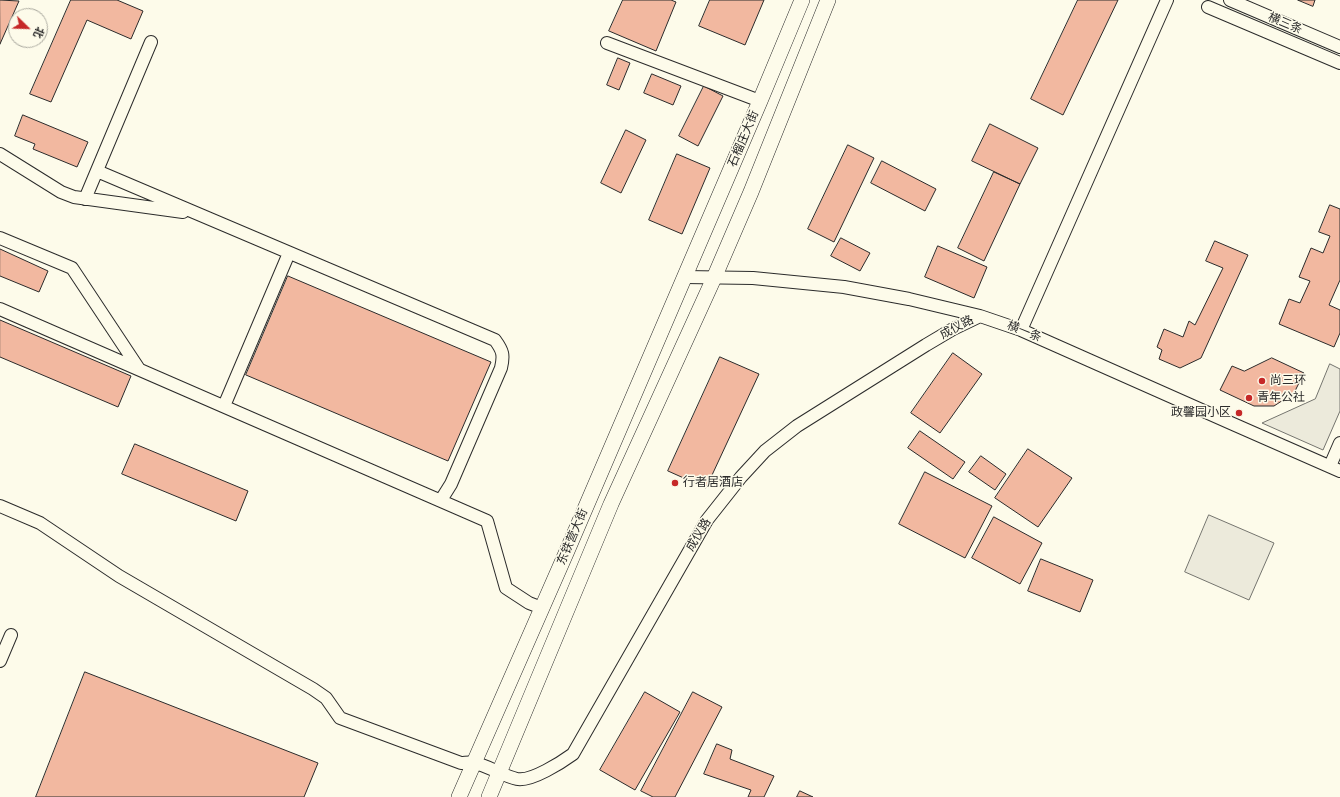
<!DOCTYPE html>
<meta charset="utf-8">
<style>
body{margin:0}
#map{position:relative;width:1340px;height:797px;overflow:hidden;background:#fdfbea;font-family:"Sofia Sans Condensed","Noto Sans SC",sans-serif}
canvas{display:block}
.north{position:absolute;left:8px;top:8px;width:40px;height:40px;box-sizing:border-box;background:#fdfbea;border:1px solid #a9a89e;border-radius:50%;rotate:113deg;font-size:11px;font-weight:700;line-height:16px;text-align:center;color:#2b2b2b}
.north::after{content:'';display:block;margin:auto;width:14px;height:18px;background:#c62828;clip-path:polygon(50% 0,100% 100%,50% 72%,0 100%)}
</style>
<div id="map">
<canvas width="1340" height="797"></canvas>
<div class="north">北</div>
</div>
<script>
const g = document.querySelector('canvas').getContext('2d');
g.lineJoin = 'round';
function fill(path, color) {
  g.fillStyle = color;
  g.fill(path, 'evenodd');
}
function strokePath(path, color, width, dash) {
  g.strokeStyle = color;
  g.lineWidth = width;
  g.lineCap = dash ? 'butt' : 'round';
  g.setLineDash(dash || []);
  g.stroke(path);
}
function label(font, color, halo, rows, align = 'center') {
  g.font = font + ' "Sofia Sans Condensed","Noto Sans SC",sans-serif';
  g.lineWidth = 3;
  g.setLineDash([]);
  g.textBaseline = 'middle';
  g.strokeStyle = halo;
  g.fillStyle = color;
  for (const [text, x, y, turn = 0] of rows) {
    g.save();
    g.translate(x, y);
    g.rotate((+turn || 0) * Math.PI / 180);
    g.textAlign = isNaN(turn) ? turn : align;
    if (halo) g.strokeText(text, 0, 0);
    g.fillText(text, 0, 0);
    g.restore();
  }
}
const parking = new Path2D(`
 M 1330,364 L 1340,369 L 1340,411 L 1323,450 L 1262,423 L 1315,399 Z
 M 1209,515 L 1274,543 L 1249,600 L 1185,572 Z`);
fill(parking, '#eceadb');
strokePath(parking, '#74746e', 1);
const building = new Path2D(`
 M 0,0 L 19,1 L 0,44 Z
 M 71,0 L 117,0 L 143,11 L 131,39 L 87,20 L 51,102 L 30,94 Z
 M 623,0 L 671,0 L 676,2 L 656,51 L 609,31 Z
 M 710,0 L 764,0 L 745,45 L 699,26 Z
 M 1078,0 L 1118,0 L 1063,115 L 1031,99 Z
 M 1298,0 L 1315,0 L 1313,6 Z
 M 618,58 L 630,63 L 619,90 L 607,85 Z
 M 652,74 L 681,86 L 673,105 L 644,93 Z
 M 704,86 L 723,96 L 698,146 L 679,136 Z
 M 23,115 L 88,142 L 77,167 L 33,149 L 35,144 L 15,136 Z
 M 990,124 L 1038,148 L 1020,184 L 972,161 Z
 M 626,130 L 646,140 L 621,193 L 601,183 Z
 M 848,145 L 874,158 L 834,242 L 808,229 Z
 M 677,154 L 710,168 L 682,234 L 649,220 Z
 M 882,161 L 936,189 L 925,211 L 871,183 Z
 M 994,172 L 1020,184 L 984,261 L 958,248 Z
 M 1330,205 L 1340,209 L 1340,280 L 1329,305 L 1340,310 L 1340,333 L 1334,347 L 1279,324 L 1289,299 L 1300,303 L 1310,281 L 1299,277 L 1311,248 L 1323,253 L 1330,236 L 1319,232 Z
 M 841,238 L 870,253 L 860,271 L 831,256 Z
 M 1215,241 L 1248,255 L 1201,358 L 1180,368 L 1159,359 L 1162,350 L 1157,347 L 1164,329 L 1183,337 L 1189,321 L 1195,325 L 1223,268 L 1206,261 Z
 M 938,246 L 987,267 L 974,298 L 925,277 Z
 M 0,249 L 48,271 L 39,292 L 0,276 Z
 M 288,276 L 491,362 L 448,461 L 246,375 Z
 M 0,320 L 131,376 L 118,407 L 0,357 Z
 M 953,353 L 982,374 L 940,433 L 911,413 Z
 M 720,357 L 759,374 L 706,488 L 668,471 Z
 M 1272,358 L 1304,373 L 1294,393 L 1274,406 L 1254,406 L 1220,390 L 1232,366 L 1244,371 Z
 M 920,431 L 965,462 L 953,479 L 908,448 Z
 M 135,444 L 248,491 L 236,521 L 122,474 Z
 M 1028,449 L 1072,478 L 1038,527 L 995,498 Z
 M 981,456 L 1006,474 L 995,490 L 969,472 Z
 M 925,472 L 992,506 L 965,558 L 899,524 Z
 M 994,517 L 1042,543 L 1020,584 L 972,558 Z
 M 1041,559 L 1093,580 L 1080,612 L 1028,591 Z
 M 85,672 L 318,763 L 304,797 L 36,797 Z
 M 645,692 L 680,712 L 635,790 L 600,770 Z
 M 693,692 L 722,707 L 675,797 L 653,797 L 641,791 Z
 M 717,744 L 732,750 L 730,759 L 774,776 L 764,797 L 748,797 L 751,790 L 704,774 Z
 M 800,791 L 813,797 L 797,797 Z`);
fill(building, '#f2b8a0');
strokePath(building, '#2b2b2b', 1);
const minor = new Path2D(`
 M 1230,0 L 1340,47
 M 1208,7 L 1340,63
 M 607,43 L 760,101
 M 0,154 L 61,192 L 74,197 L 183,212
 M 97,171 L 495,340 C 503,351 504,355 501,368 L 451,484 L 441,500
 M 85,199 L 151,42
 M 0,238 L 72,268 L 139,369
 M 685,277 L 753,278 L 844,287 L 909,299 L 980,316 L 1021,330 L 1233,424 L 1340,471
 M 0,309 L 487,521 L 506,588 L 529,603 L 542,608
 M 1021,330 L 1167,0
 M 224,406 L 289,253
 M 1330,466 L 1340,443
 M 0,506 L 40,523 L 119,576 L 313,689 L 326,698 L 340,718 L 461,763 C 465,763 470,762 474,763 C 487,765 503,776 517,779 C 531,782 562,762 573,754 L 707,520 L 741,477 L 765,451 L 797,426 L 926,345 L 953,329 L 980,316
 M 0,661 L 11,635`);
const major = new Path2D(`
 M 459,797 L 567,551 L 760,101 L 802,0
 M 489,797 L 611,504 L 714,278 L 751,192 L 828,0`);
strokePath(minor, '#2b2b2b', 14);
strokePath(major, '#2b2b2b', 16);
strokePath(minor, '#fdfbea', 12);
strokePath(major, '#fdfbea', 15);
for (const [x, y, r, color] of [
 [1262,381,4,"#c62828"],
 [1249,398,4,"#c62828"],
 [1239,413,4,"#c62828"],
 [675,483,4,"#c62828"]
]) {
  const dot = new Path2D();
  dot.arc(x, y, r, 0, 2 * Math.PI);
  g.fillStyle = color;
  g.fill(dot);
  strokePath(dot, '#fdfbea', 1.5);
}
label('12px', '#2b2b2b', '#fdfbea', [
 ["横三条",1285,24,23],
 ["石榴庄大街",744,139,-67],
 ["成仪路",957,328,-28],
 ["横一条",1024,332,22],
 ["成仪路",699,535,-59],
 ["东铁营大街",573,537,-67]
]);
label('12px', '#2b2b2b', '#fdfbea', [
 ["尚三环",1270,381],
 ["青年公社",1257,398],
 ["政馨园小区",1231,413,"right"],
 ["行者居酒店",683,483]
], 'left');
</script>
